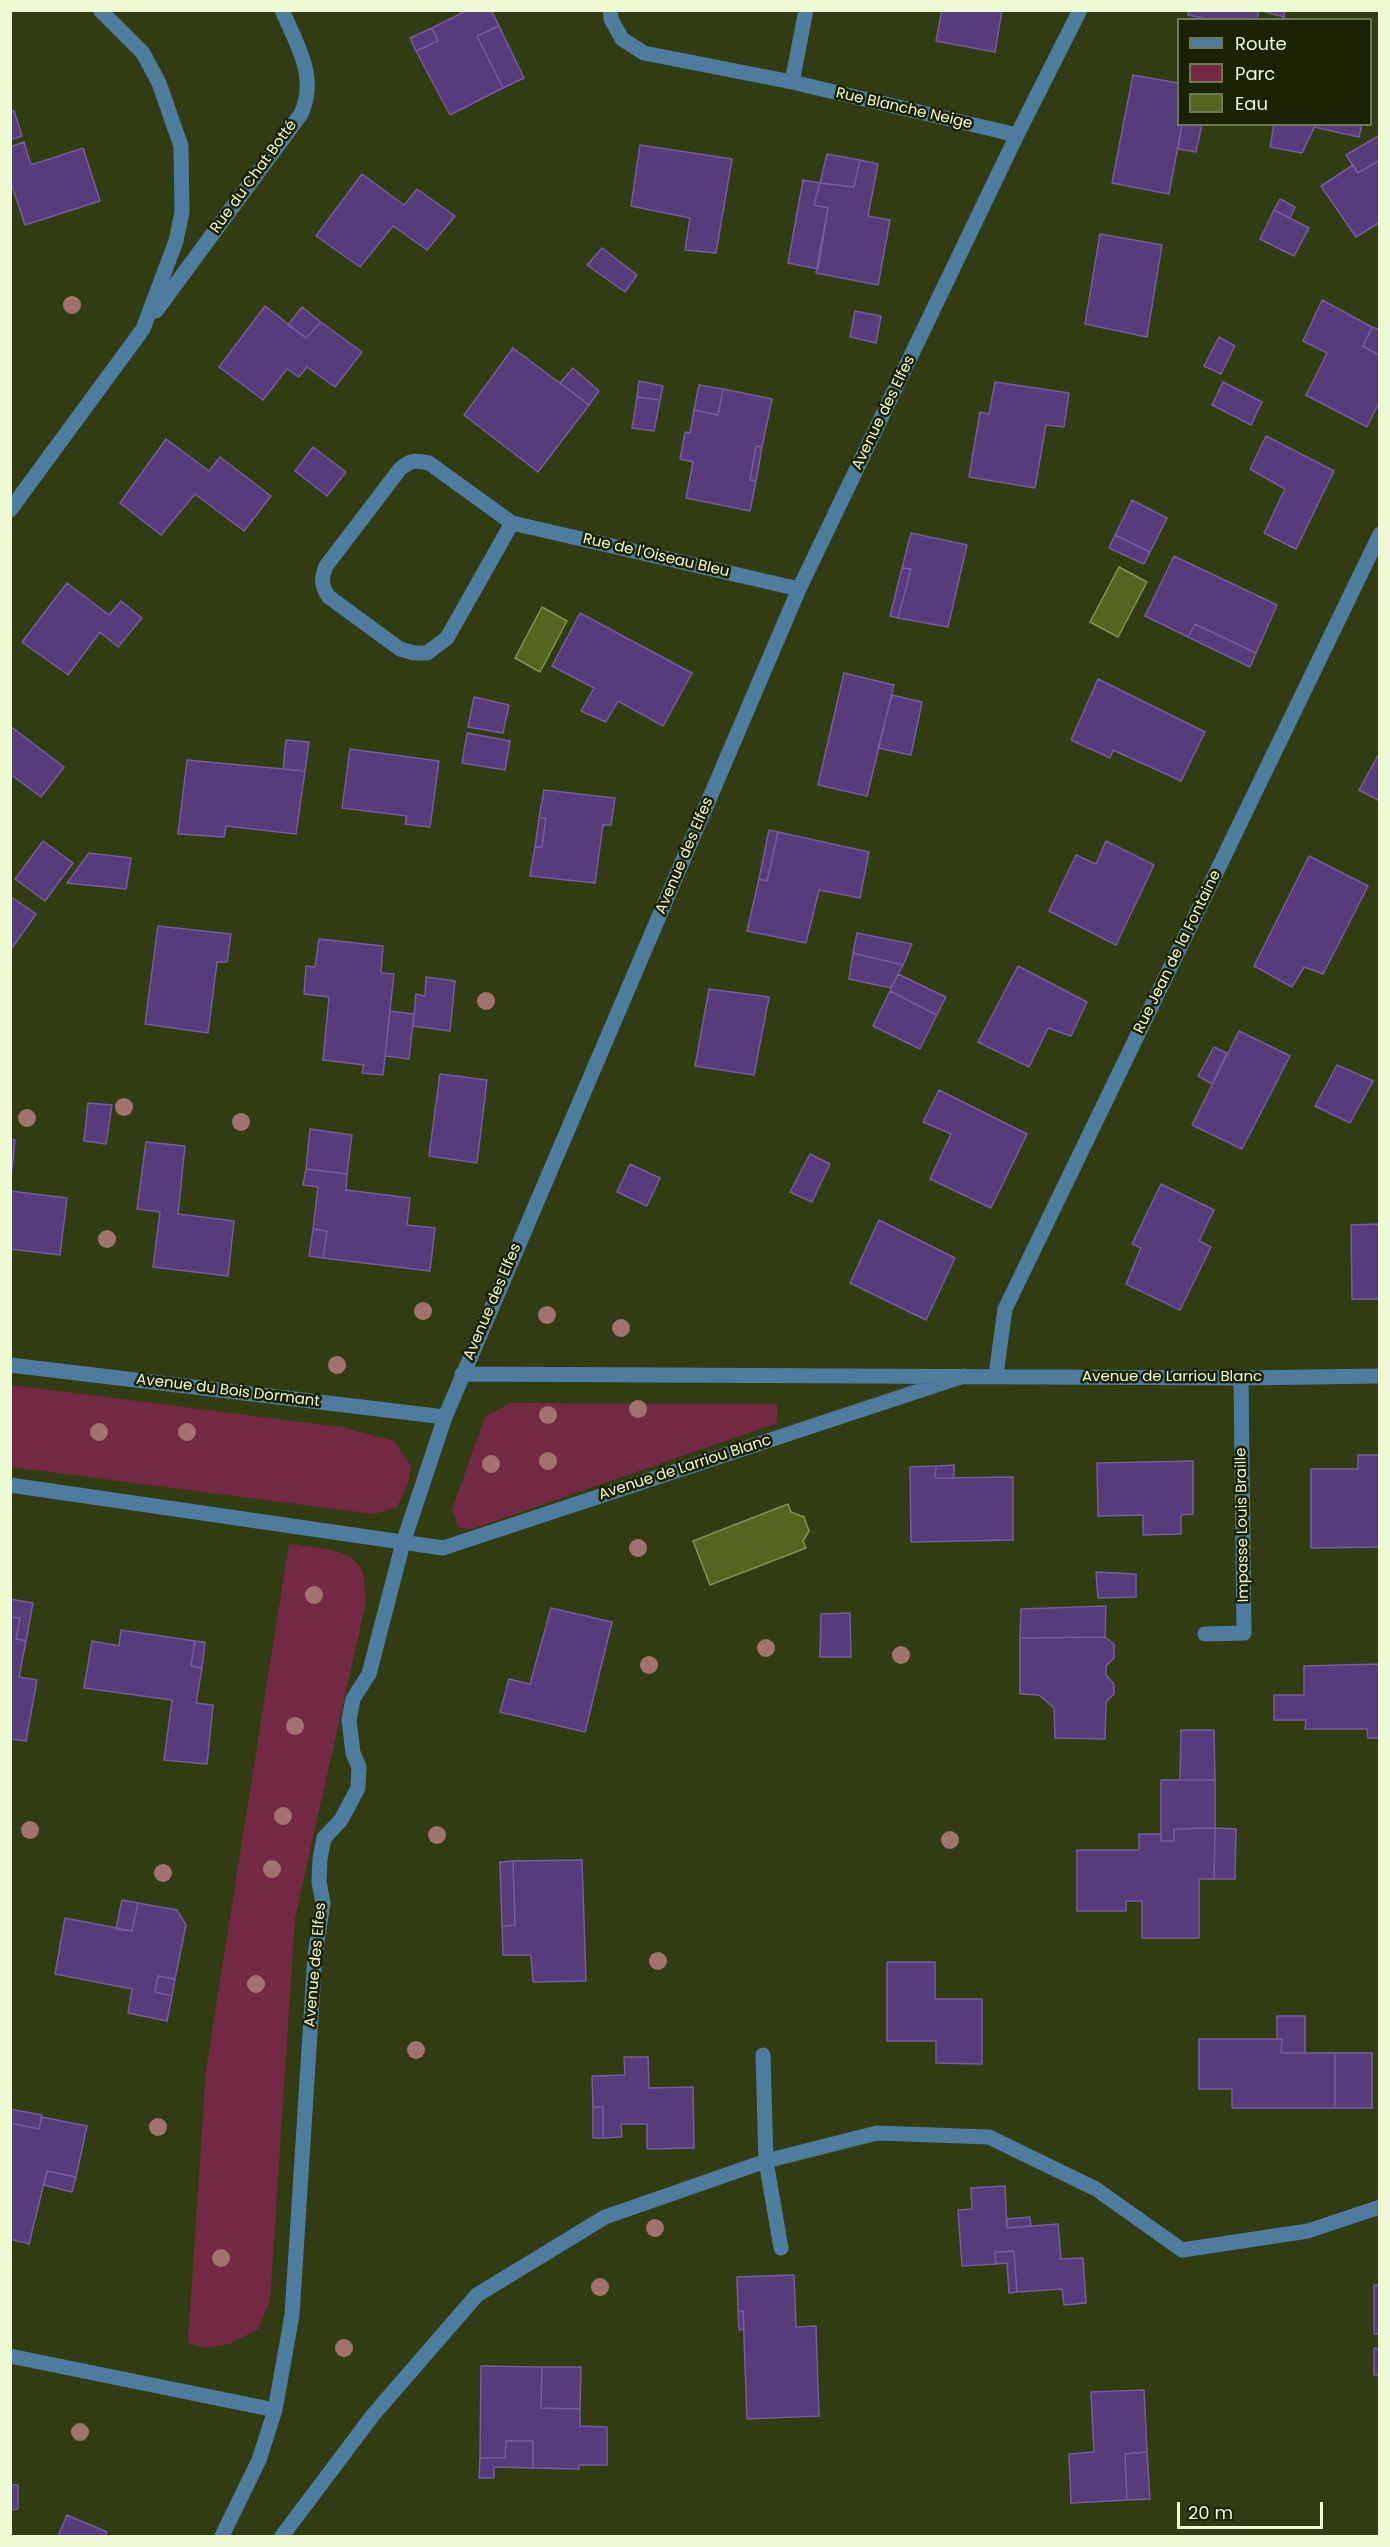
<!DOCTYPE html>
<meta charset="utf-8">
<style>
body{margin:0}
#map{position:relative;width:1390px;height:2547px;overflow:hidden;background:#323c13;font-family:Poppins,sans-serif}
canvas{display:block}
.frame{position:absolute;inset:0;border:12px solid #eefad2;pointer-events:none}
.legend{position:absolute;left:1177px;top:18px;width:195px;height:108px;box-sizing:border-box;background:#1b2202;border:2px solid #6f7855;margin:0;padding:8px 10px;list-style:none;font-size:18px;color:#eefad2}
.legend li{display:flex;align-items:center;gap:12px;height:30px}
.legend b{width:30px;border:2px solid #6f7855}
.scale{position:absolute;left:1177px;top:2502px;width:146px;height:27px;box-sizing:border-box;border:3px solid #eefad2;border-top:0;padding-left:8px;font-size:18px;line-height:21px;white-space:nowrap;color:#eefad2;-webkit-text-stroke:4px #1b2202;paint-order:stroke}
</style>
<div id="map">
<canvas width="1390" height="2547"></canvas>
<div class="frame"></div>
<ul class="legend">
<li><b style="height:8px;background:#4e7c9e"></b>Route</li>
<li><b style="height:16px;background:#732943"></b>Parc</li>
<li><b style="height:16px;background:#54651e"></b>Eau</li>
</ul>
<div class="scale">20 m</div>
</div>
<script>
const g = document.querySelector('canvas').getContext('2d');
g.lineJoin = 'round';
function fill(path, color) {
  g.fillStyle = color;
  g.fill(path, 'evenodd');
}
function strokePath(path, color, width, dash) {
  g.strokeStyle = color;
  g.lineWidth = width;
  g.lineCap = dash ? 'butt' : 'round';
  g.setLineDash(dash || []);
  g.stroke(path);
}
function label(font, color, halo, rows, align = 'center') {
  g.font = font + ' Poppins,sans-serif';
  g.lineWidth = 5;
  g.setLineDash([]);
  g.textBaseline = 'middle';
  g.strokeStyle = halo;
  g.fillStyle = color;
  for (const [text, x, y, turn = 0] of rows) {
    g.save();
    g.translate(x, y);
    g.rotate((+turn || 0) * Math.PI / 180);
    g.textAlign = isNaN(turn) ? turn : align;
    if (halo) g.strokeText(text, 0, 0);
    g.fillText(text, 0, 0);
    g.restore();
  }
}
fill(new Path2D(`
 M 11,1385 L 341,1427 L 394,1441 L 411,1467 L 408,1484 L 397,1507 L 374,1514 L 11,1467 Z
 M 510,1403 L 777,1404 L 777,1423 L 472,1529 L 459,1528 L 452,1510 L 485,1417 Z
 M 289,1543 C 312,1550 353,1544 363,1574 C 365,1583 365,1594 366,1602 L 295,1918 L 270,2301 L 258,2329 L 230,2344 L 205,2348 L 188,2343 L 206,2070 Z`), '#732943');
const water = new Path2D(`
 M 1119,567 L 1147,582 L 1118,637 L 1090,622 Z
 M 542,607 L 567,621 L 540,672 L 515,658 Z
 M 788,1504 L 791,1512 L 804,1517 L 809,1531 L 803,1541 L 806,1548 L 710,1585 L 693,1541 Z`);
fill(water, '#54651e');
strokePath(water, '#829254', 1.5);
const building = new Path2D(`
 M 464,10 L 491,10 L 499,26 L 477,36 L 503,88 L 450,115 L 416,51 L 438,41 L 432,28 L 464,12 Z
 M 942,10 L 1002,10 L 995,52 L 936,41 Z
 M 1189,10 L 1259,10 L 1257,20 L 1212,20 L 1188,15 Z
 M 1259,10 L 1285,10 L 1284,17 Z
 M 499,26 L 524,78 L 503,88 L 477,36 Z
 M 432,28 L 438,41 L 416,51 L 410,38 Z
 M 1133,75 L 1178,83 L 1178,124 L 1182,124 L 1169,194 L 1112,183 Z
 M 14,111 L 22,136 L 10,140 L 10,112 Z
 M 1182,124 L 1202,124 L 1196,152 L 1178,149 Z
 M 1274,124 L 1316,124 L 1302,153 L 1270,147 Z
 M 1316,124 L 1362,124 L 1359,137 L 1314,127 Z
 M 1380,135 L 1380,160 L 1358,173 L 1346,155 Z
 M 24,142 L 31,165 L 83,148 L 100,201 L 25,225 L 10,180 L 10,147 Z
 M 640,145 L 732,159 L 716,253 L 685,250 L 690,218 L 631,206 Z
 M 827,154 L 860,160 L 854,187 L 820,183 Z
 M 860,160 L 878,164 L 868,216 L 890,220 L 878,285 L 816,273 L 828,208 L 814,205 L 820,183 L 854,187 Z
 M 1380,160 L 1380,222 L 1356,237 L 1321,186 L 1353,165 L 1358,173 Z
 M 362,174 L 404,205 L 417,189 L 455,216 L 427,250 L 393,226 L 360,267 L 316,236 Z
 M 803,180 L 820,183 L 814,205 L 828,208 L 818,269 L 788,263 Z
 M 1280,199 L 1295,207 L 1290,218 L 1274,210 Z
 M 1274,210 L 1309,228 L 1294,256 L 1260,239 Z
 M 1100,234 L 1162,245 L 1147,337 L 1085,324 Z
 M 602,248 L 637,275 L 625,292 L 587,265 Z
 M 1322,300 L 1372,327 L 1363,346 L 1380,356 L 1380,401 L 1367,427 L 1306,395 L 1327,353 L 1303,341 Z
 M 265,306 L 306,338 L 321,322 L 362,352 L 335,387 L 307,367 L 299,377 L 287,369 L 263,400 L 219,367 Z
 M 302,307 L 321,322 L 306,338 L 288,325 Z
 M 855,311 L 881,316 L 876,343 L 850,337 Z
 M 1372,327 L 1380,330 L 1380,356 L 1363,346 Z
 M 1219,337 L 1235,346 L 1221,374 L 1204,366 Z
 M 513,348 L 589,405 L 538,472 L 464,415 Z
 M 573,368 L 599,391 L 589,405 L 560,383 Z
 M 639,381 L 663,386 L 660,400 L 637,397 Z
 M 995,382 L 1069,393 L 1064,427 L 1046,425 L 1035,488 L 969,477 L 980,412 L 989,414 Z
 M 1223,382 L 1262,402 L 1251,425 L 1212,405 Z
 M 699,385 L 723,389 L 718,415 L 694,410 Z
 M 723,389 L 772,399 L 762,447 L 756,446 L 750,480 L 756,481 L 750,511 L 686,498 L 693,462 L 680,459 L 685,432 L 690,433 L 694,410 L 718,415 Z
 M 637,397 L 660,400 L 654,431 L 632,428 Z
 M 1266,436 L 1334,471 L 1296,549 L 1264,533 L 1285,489 L 1250,469 Z
 M 166,439 L 209,471 L 220,457 L 271,496 L 244,531 L 195,494 L 161,535 L 120,503 Z
 M 756,446 L 762,447 L 756,481 L 750,480 Z
 M 313,447 L 346,472 L 327,496 L 295,471 Z
 M 1132,500 L 1167,518 L 1150,552 L 1115,535 Z
 M 911,533 L 967,545 L 948,627 L 898,618 L 911,569 L 902,568 Z
 M 1115,535 L 1150,552 L 1144,564 L 1109,548 Z
 M 1174,556 L 1277,605 L 1256,653 L 1195,624 L 1188,637 L 1145,616 Z
 M 902,568 L 911,569 L 898,618 L 890,616 Z
 M 67,583 L 109,615 L 121,601 L 142,618 L 118,647 L 100,632 L 68,675 L 22,642 Z
 M 580,613 L 692,673 L 663,726 L 618,701 L 606,722 L 581,711 L 594,688 L 552,666 Z
 M 1195,624 L 1256,653 L 1250,667 L 1188,637 Z
 M 844,673 L 894,685 L 867,796 L 818,785 Z
 M 1098,679 L 1205,732 L 1181,781 L 1113,750 L 1110,758 L 1071,740 Z
 M 892,695 L 922,702 L 911,755 L 878,748 Z
 M 474,697 L 509,705 L 503,733 L 468,727 Z
 M 10,726 L 64,767 L 41,797 L 10,774 Z
 M 467,733 L 510,741 L 505,770 L 462,763 Z
 M 286,740 L 309,742 L 305,771 L 283,769 Z
 M 350,749 L 439,761 L 430,827 L 405,824 L 407,816 L 342,808 Z
 M 1380,752 L 1380,801 L 1359,790 Z
 M 187,760 L 305,771 L 296,834 L 226,826 L 224,837 L 178,834 Z
 M 544,790 L 615,798 L 611,825 L 603,825 L 595,883 L 530,876 L 535,847 L 542,847 L 546,818 L 539,818 Z
 M 539,818 L 546,818 L 542,847 L 535,847 Z
 M 769,830 L 778,832 L 767,881 L 759,879 Z
 M 778,832 L 869,852 L 860,898 L 819,890 L 806,943 L 747,931 L 759,879 L 767,881 Z
 M 43,841 L 73,863 L 45,901 L 15,879 Z
 M 1106,841 L 1154,865 L 1116,945 L 1049,911 L 1076,855 L 1096,864 Z
 M 89,853 L 131,858 L 126,889 L 67,883 Z
 M 1309,856 L 1368,886 L 1323,974 L 1304,967 L 1292,987 L 1254,966 Z
 M 10,896 L 36,914 L 12,948 L 10,947 Z
 M 158,926 L 231,934 L 227,962 L 217,962 L 208,1033 L 145,1024 Z
 M 857,933 L 912,944 L 903,965 L 853,953 Z
 M 319,939 L 383,946 L 381,973 L 394,974 L 383,1075 L 362,1073 L 364,1065 L 323,1060 L 329,997 L 304,994 L 306,966 L 315,967 Z
 M 853,953 L 903,965 L 891,988 L 849,979 Z
 M 1018,966 L 1087,1002 L 1071,1036 L 1048,1028 L 1029,1067 L 978,1042 Z
 M 898,974 L 946,997 L 937,1015 L 890,991 Z
 M 426,977 L 455,981 L 450,1031 L 413,1026 L 416,994 L 425,996 Z
 M 709,989 L 769,997 L 754,1075 L 695,1066 Z
 M 890,991 L 937,1015 L 920,1049 L 873,1026 Z
 M 390,1011 L 414,1014 L 409,1059 L 385,1056 Z
 M 1239,1031 L 1290,1056 L 1242,1149 L 1192,1125 Z
 M 1214,1047 L 1227,1053 L 1212,1084 L 1198,1076 Z
 M 1337,1065 L 1373,1081 L 1350,1123 L 1315,1106 Z
 M 440,1074 L 487,1080 L 477,1163 L 429,1156 Z
 M 939,1090 L 1027,1134 L 991,1208 L 930,1179 L 951,1134 L 923,1122 Z
 M 88,1103 L 112,1105 L 106,1144 L 84,1141 Z
 M 310,1129 L 352,1135 L 347,1174 L 306,1169 Z
 M 10,1139 L 15,1140 L 10,1188 Z
 M 146,1142 L 185,1146 L 178,1214 L 234,1221 L 228,1276 L 153,1267 L 160,1212 L 137,1209 Z
 M 810,1154 L 830,1164 L 812,1202 L 790,1192 Z
 M 630,1164 L 660,1178 L 647,1206 L 617,1192 Z
 M 306,1169 L 347,1174 L 346,1190 L 410,1198 L 407,1225 L 435,1228 L 430,1271 L 323,1258 L 327,1231 L 313,1229 L 318,1187 L 303,1185 Z
 M 1161,1184 L 1214,1210 L 1199,1241 L 1211,1247 L 1180,1310 L 1126,1284 L 1141,1248 L 1132,1244 Z
 M 10,1191 L 67,1198 L 60,1255 L 10,1249 Z
 M 879,1220 L 955,1258 L 926,1320 L 850,1283 Z
 M 1380,1224 L 1380,1299 L 1352,1299 L 1351,1225 Z
 M 313,1229 L 327,1231 L 323,1258 L 309,1256 Z
 M 1358,1455 L 1380,1455 L 1380,1547 L 1311,1548 L 1311,1469 L 1358,1469 Z
 M 1193,1461 L 1193,1514 L 1181,1515 L 1181,1534 L 1143,1535 L 1143,1515 L 1098,1516 L 1097,1463 Z
 M 954,1465 L 954,1478 L 935,1478 L 936,1466 Z
 M 936,1466 L 935,1478 L 1013,1477 L 1013,1540 L 911,1542 L 910,1467 Z
 M 1096,1572 L 1136,1574 L 1136,1597 L 1098,1598 Z
 M 10,1599 L 33,1603 L 26,1641 L 16,1639 L 20,1618 L 10,1617 Z
 M 1106,1606 L 1105,1637 L 1020,1638 L 1021,1609 Z
 M 551,1608 L 612,1622 L 585,1732 L 500,1712 L 509,1679 L 530,1684 Z
 M 850,1613 L 851,1657 L 820,1657 L 821,1614 Z
 M 10,1617 L 20,1618 L 16,1639 L 26,1641 L 19,1677 L 37,1680 L 26,1741 L 10,1739 Z
 M 121,1630 L 195,1641 L 191,1666 L 202,1668 L 196,1703 L 213,1705 L 207,1764 L 164,1760 L 172,1700 L 84,1688 L 92,1641 L 119,1646 Z
 M 1105,1637 L 1114,1644 L 1114,1658 L 1106,1666 L 1106,1675 L 1114,1684 L 1114,1694 L 1106,1702 L 1105,1739 L 1055,1738 L 1054,1708 L 1039,1695 L 1020,1694 L 1020,1638 Z
 M 195,1641 L 205,1642 L 202,1668 L 191,1666 Z
 M 1380,1664 L 1380,1738 L 1368,1738 L 1367,1729 L 1305,1729 L 1306,1720 L 1274,1720 L 1274,1695 L 1304,1695 L 1304,1666 Z
 M 1181,1730 L 1214,1730 L 1215,1780 L 1180,1780 Z
 M 1161,1780 L 1215,1780 L 1215,1828 L 1174,1829 L 1174,1841 L 1161,1841 Z
 M 1215,1828 L 1214,1879 L 1199,1879 L 1199,1938 L 1142,1938 L 1142,1901 L 1126,1901 L 1126,1911 L 1077,1911 L 1077,1850 L 1139,1850 L 1139,1834 L 1161,1834 L 1161,1841 L 1174,1841 L 1174,1829 Z
 M 1215,1828 L 1236,1829 L 1235,1879 L 1214,1879 Z
 M 582,1860 L 586,1981 L 533,1982 L 531,1955 L 503,1955 L 502,1926 L 515,1925 L 513,1861 Z
 M 513,1861 L 515,1925 L 502,1926 L 500,1862 Z
 M 122,1900 L 138,1903 L 132,1931 L 116,1929 Z
 M 138,1903 L 177,1910 L 186,1925 L 175,1979 L 158,1976 L 155,1992 L 172,1996 L 167,2021 L 128,2013 L 132,1989 L 55,1974 L 65,1918 L 132,1931 Z
 M 887,1962 L 935,1962 L 935,1999 L 982,1999 L 982,2064 L 936,2063 L 936,2041 L 887,2041 Z
 M 158,1976 L 175,1979 L 172,1996 L 155,1992 Z
 M 1277,2016 L 1305,2016 L 1305,2053 L 1281,2053 L 1282,2039 L 1277,2039 Z
 M 1199,2039 L 1282,2039 L 1281,2053 L 1335,2053 L 1335,2108 L 1232,2108 L 1232,2089 L 1199,2089 Z
 M 1335,2053 L 1372,2053 L 1372,2108 L 1335,2108 Z
 M 624,2057 L 648,2057 L 649,2088 L 693,2087 L 694,2148 L 647,2149 L 647,2124 L 621,2124 L 622,2137 L 603,2138 L 603,2107 L 593,2107 L 592,2076 L 625,2075 Z
 M 593,2107 L 603,2107 L 603,2138 L 593,2138 Z
 M 10,2109 L 42,2115 L 39,2129 L 10,2123 Z
 M 42,2117 L 87,2126 L 76,2177 L 47,2171 L 29,2244 L 10,2239 L 10,2123 L 39,2129 Z
 M 47,2171 L 76,2177 L 72,2192 L 44,2185 Z
 M 1005,2186 L 1007,2228 L 1058,2224 L 1061,2259 L 1083,2258 L 1086,2303 L 1064,2305 L 1062,2289 L 1017,2292 L 1014,2251 L 995,2252 L 996,2264 L 962,2266 L 958,2210 L 972,2209 L 971,2188 Z
 M 1030,2217 L 1031,2226 L 1007,2228 L 1007,2219 Z
 M 1014,2251 L 1017,2292 L 1009,2293 L 1007,2263 L 996,2264 L 995,2252 Z
 M 794,2275 L 796,2327 L 816,2326 L 819,2416 L 747,2419 L 743,2311 L 738,2312 L 737,2277 Z
 M 1374,2285 L 1380,2285 L 1380,2334 L 1374,2334 Z
 M 743,2311 L 744,2329 L 739,2330 L 738,2312 Z
 M 1374,2348 L 1380,2349 L 1380,2375 L 1374,2375 Z
 M 481,2366 L 542,2367 L 541,2408 L 580,2409 L 580,2426 L 607,2427 L 607,2465 L 579,2465 L 579,2469 L 533,2468 L 533,2441 L 506,2441 L 505,2458 L 480,2458 Z
 M 542,2367 L 581,2367 L 580,2409 L 541,2408 Z
 M 1144,2390 L 1147,2452 L 1125,2454 L 1127,2500 L 1071,2503 L 1069,2454 L 1094,2452 L 1091,2392 Z
 M 506,2441 L 533,2441 L 533,2468 L 494,2467 L 494,2478 L 479,2478 L 480,2458 L 505,2458 Z
 M 1147,2452 L 1150,2499 L 1127,2500 L 1125,2454 Z
 M 10,2485 L 18,2485 L 18,2509 L 10,2510 Z
 M 67,2515 L 107,2532 L 105,2536 L 58,2536 Z`);
fill(building, '#573c7c');
strokePath(building, '#765b9e', 1.5);
strokePath(new Path2D(`
 M 763,2055 L 766,2161 L 781,2248
 M 282,2536 L 373,2415 L 477,2295 L 605,2217 L 766,2161 L 877,2133 L 989,2137 L 1096,2189 L 1182,2250 L 1308,2231 L 1380,2207`), '#4e7c9e', 15);
strokePath(new Path2D(`
 M 610,10 L 611,19 L 622,39 L 644,53 L 792,82 L 1017,135
 M 792,82 L 806,10
 M 156,311 L 301,114 C 318,77 297,45 282,10
 M 10,510 L 143,329 L 176,241 L 182,212 L 181,146 L 159,83 L 143,53 L 100,10
 M 512,523 L 447,638 L 427,653 L 414,653 L 400,649 L 329,597 C 321,586 321,579 326,566 L 400,469 C 410,460 416,460 429,463 L 512,523 L 799,589
 M 10,1365 L 445,1417
 M 462,1374 L 1241,1378 L 1380,1376
 M 996,1375 L 1005,1309 L 1380,534
 M 10,1485 L 443,1548 L 964,1376
 M 1205,1634 L 1244,1633 L 1241,1378
 M 10,2356 L 275,2410
 M 222,2536 L 259,2460 L 275,2410 L 292,2315 L 315,1955 L 323,1903 L 319,1882 L 320,1859 L 324,1838 L 341,1820 L 358,1788 L 359,1767 L 353,1753 L 349,1720 L 353,1699 L 369,1674 L 403,1543 L 445,1417 L 799,589 L 1017,135 L 1080,10`), '#4e7c9e', 15);
g.fillStyle = '#a1726e';
for (const [x, y] of [
 [72,305],
 [486,1001],
 [124,1107],
 [27,1118],
 [241,1122],
 [107,1239],
 [423,1311],
 [547,1315],
 [621,1328],
 [337,1365],
 [638,1409],
 [548,1415],
 [99,1432],
 [187,1432],
 [548,1461],
 [491,1464],
 [638,1548],
 [314,1595],
 [766,1648],
 [901,1655],
 [649,1665],
 [295,1726],
 [283,1816],
 [30,1830],
 [437,1835],
 [950,1840],
 [272,1869],
 [163,1873],
 [658,1961],
 [256,1984],
 [416,2050],
 [158,2127],
 [655,2228],
 [221,2258],
 [600,2287],
 [344,2348],
 [80,2432]
]) {
  g.beginPath();
  g.arc(x, y, 9, 0, 2 * Math.PI);
  g.fill();
}
label('15px', '#eefad2', '#1b2202', [
 ["Rue Blanche Neige",904,109,13],
 ["Rue du Chat Botté",254,177,-54],
 ["Avenue des Elfes",884,413,-64],
 ["Rue de l'Oiseau Bleu",656,556,13],
 ["Avenue des Elfes",685,856,-67],
 ["Rue Jean de la Fontaine",1178,952,-64],
 ["Avenue des Elfes",493,1302,-67],
 ["Avenue de Larriou Blanc",1172,1377],
 ["Avenue du Bois Dormant",228,1391,7],
 ["Avenue de Larriou Blanc",685,1468,-18],
 ["Impasse Louis Braille",1243,1525,-91],
 ["Avenue des Elfes",316,1965,-85]
]);
</script>
